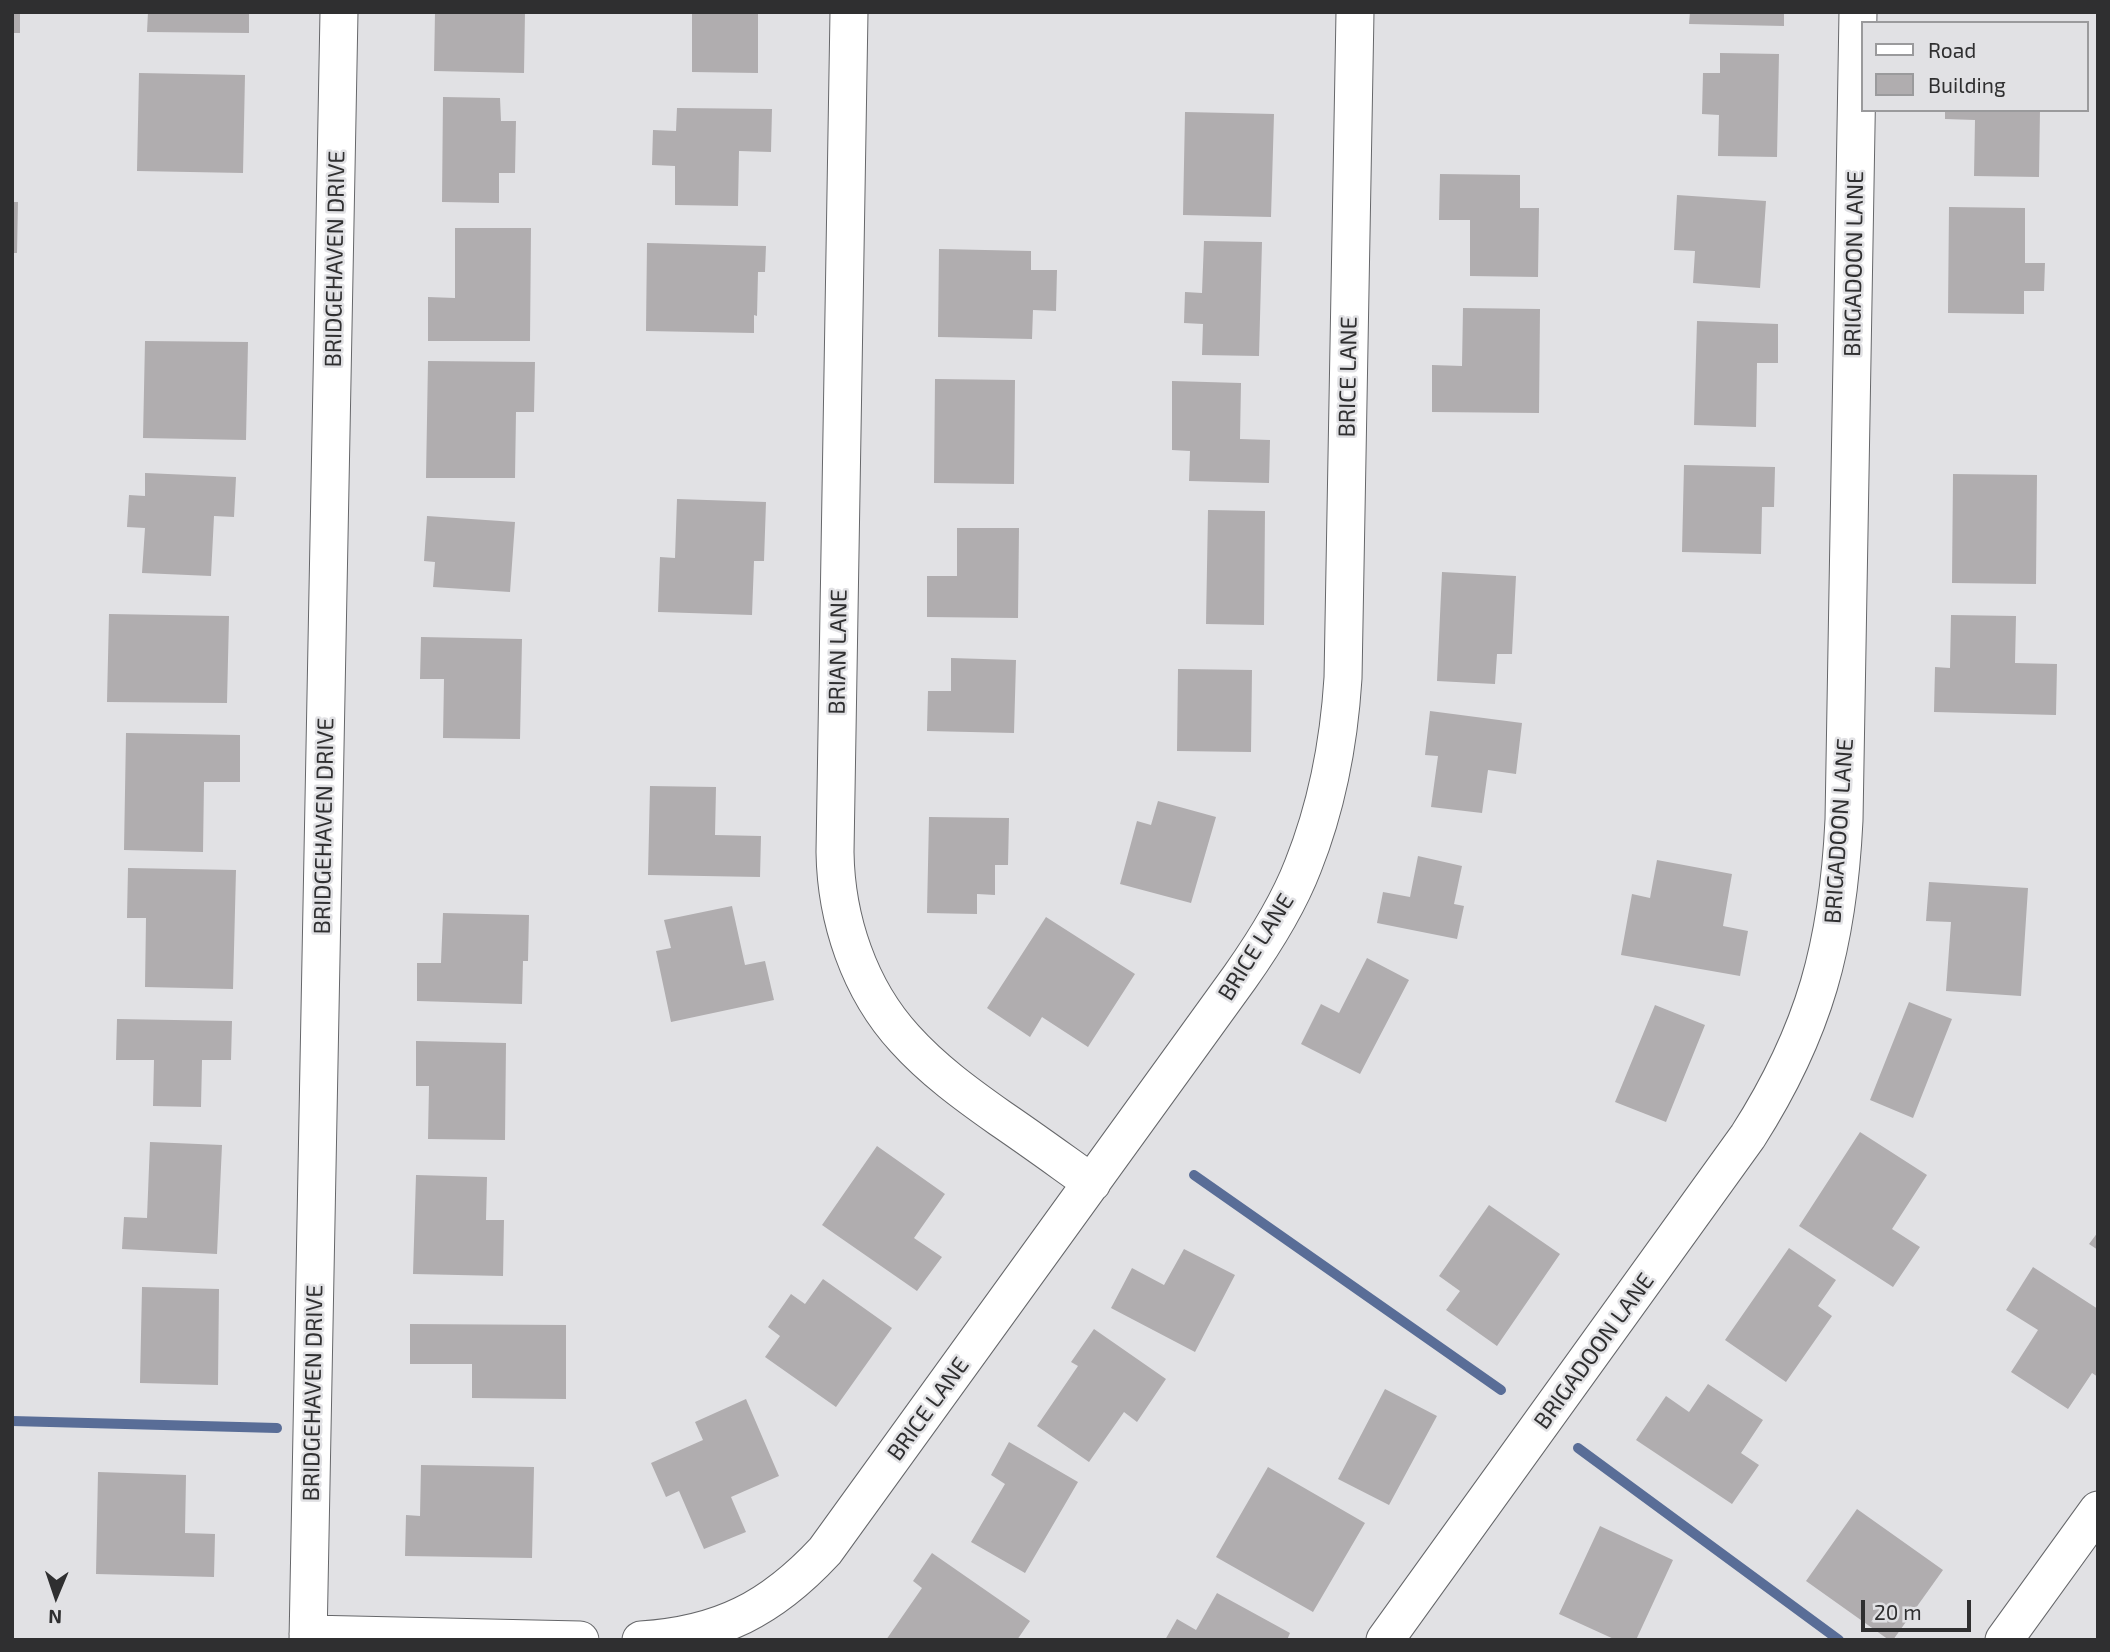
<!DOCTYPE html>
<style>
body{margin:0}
#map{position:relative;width:2110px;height:1652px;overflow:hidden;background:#e1e1e4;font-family:"Exo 2",sans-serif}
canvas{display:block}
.frame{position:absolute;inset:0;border:14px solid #2f2f30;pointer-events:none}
.legend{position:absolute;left:1861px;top:21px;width:228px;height:91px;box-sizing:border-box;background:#e1e1e4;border:2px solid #9a9a9c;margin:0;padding:9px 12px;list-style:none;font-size:21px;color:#2f2f30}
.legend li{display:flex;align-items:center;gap:14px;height:35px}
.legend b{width:35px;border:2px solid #9a9a9c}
.north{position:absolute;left:21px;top:1561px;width:70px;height:70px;-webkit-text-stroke:5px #e1e1e4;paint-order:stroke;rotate:182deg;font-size:19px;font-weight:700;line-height:28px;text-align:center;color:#2f2f30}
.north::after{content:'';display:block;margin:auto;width:24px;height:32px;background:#2f2f30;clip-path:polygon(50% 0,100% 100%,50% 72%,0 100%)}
.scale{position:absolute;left:1861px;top:1600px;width:110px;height:32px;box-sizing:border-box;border:4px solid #2f2f30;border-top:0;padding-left:9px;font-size:21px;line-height:24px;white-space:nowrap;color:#2f2f30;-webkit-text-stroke:5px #e1e1e4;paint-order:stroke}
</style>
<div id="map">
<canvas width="2110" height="1652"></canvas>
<div class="frame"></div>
<ul class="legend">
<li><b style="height:9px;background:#fff"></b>Road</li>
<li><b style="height:19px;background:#b0adaf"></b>Building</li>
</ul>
<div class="north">N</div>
<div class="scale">20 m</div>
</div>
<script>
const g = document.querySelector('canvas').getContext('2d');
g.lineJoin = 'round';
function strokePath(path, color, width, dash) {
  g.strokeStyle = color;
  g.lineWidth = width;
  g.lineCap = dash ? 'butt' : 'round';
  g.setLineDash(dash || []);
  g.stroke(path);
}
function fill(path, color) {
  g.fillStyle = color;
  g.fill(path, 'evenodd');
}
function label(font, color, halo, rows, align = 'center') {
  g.font = font + ' "Exo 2",sans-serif';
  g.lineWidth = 5;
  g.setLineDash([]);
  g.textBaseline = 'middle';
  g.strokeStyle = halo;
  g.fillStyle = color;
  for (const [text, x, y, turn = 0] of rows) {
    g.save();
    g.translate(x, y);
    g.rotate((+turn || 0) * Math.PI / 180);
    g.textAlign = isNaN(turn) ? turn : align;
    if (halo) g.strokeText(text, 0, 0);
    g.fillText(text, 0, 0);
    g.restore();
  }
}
strokePath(new Path2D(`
 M 1194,1175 L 1501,1390
 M 12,1421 L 277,1428
 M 1578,1448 L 1839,1640`), '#596d97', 10);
fill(new Path2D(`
 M 12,12 L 20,12 L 20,33 L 12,33 Z
 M 148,12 L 249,12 L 249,33 L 147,32 Z
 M 435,12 L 525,12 L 524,73 L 434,71 Z
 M 692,12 L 758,12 L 758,73 L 692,72 Z
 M 1690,12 L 1784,12 L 1784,26 L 1689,24 Z
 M 1720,53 L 1779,54 L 1777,157 L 1718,156 L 1719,115 L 1702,114 L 1703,73 L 1720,73 Z
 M 139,73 L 245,75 L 243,173 L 137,171 Z
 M 443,97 L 500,98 L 501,121 L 516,121 L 515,173 L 499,173 L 499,203 L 442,202 Z
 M 677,108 L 772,109 L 771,152 L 739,151 L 738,206 L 675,205 L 675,166 L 652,165 L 653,130 L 676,131 Z
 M 1945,110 L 2040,110 L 2039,177 L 1974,176 L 1975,120 L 1945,119 Z
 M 1185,112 L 1274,114 L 1271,217 L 1183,215 Z
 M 1440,174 L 1520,175 L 1520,208 L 1539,208 L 1538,277 L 1470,276 L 1470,220 L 1439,220 Z
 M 1677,195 L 1766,201 L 1760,288 L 1693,283 L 1695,251 L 1674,250 Z
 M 12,202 L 18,202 L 17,253 L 12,253 Z
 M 1949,207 L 2025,208 L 2025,263 L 2045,263 L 2044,291 L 2024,291 L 2024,314 L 1948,313 Z
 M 455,228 L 531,228 L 530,341 L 428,341 L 428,297 L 455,298 Z
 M 1204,241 L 1262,242 L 1259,356 L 1202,355 L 1203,324 L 1184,323 L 1185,292 L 1202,293 Z
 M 647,243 L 766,246 L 765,272 L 758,272 L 757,316 L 754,315 L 754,333 L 646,331 Z
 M 939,249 L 1031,251 L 1031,270 L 1057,270 L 1056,311 L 1033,310 L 1032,339 L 938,337 Z
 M 1463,308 L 1540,309 L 1539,413 L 1432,412 L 1432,365 L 1462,366 Z
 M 1697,321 L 1778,324 L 1778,363 L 1757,363 L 1756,427 L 1694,425 Z
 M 145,341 L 248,342 L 246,440 L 143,438 Z
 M 428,361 L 535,362 L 534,412 L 516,412 L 515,478 L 426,478 Z
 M 935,379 L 1015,380 L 1014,484 L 934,483 Z
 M 1172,381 L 1241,383 L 1240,439 L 1270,440 L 1269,483 L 1189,481 L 1190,451 L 1172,450 Z
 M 1684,465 L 1775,467 L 1774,507 L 1762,507 L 1761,554 L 1682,552 Z
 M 145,473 L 236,477 L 234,517 L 214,516 L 211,576 L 142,573 L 145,528 L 127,527 L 129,495 L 145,496 Z
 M 1953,474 L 2037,475 L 2036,584 L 1952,583 Z
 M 677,499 L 766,502 L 764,561 L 754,561 L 752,615 L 658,612 L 660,557 L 675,558 Z
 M 1208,510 L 1265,511 L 1264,625 L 1206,624 Z
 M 427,516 L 515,522 L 510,592 L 433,587 L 435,562 L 424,561 Z
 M 957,528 L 1019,528 L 1018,618 L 927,617 L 927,576 L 957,576 Z
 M 1442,572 L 1516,576 L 1512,654 L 1497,654 L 1495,684 L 1437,681 Z
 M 109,614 L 229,616 L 227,703 L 107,702 Z
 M 1951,615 L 2016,616 L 2015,663 L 2057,664 L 2056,715 L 1934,712 L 1935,667 L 1950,668 Z
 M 421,637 L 522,639 L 520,739 L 443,738 L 444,679 L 420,679 Z
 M 951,658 L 1016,660 L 1014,733 L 927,731 L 928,691 L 951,691 Z
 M 1178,669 L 1252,670 L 1251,752 L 1177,751 Z
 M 1430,711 L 1522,723 L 1516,774 L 1488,770 L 1482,813 L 1431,807 L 1438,756 L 1425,755 Z
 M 126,733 L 240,735 L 240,782 L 204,782 L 203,852 L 124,850 Z
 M 650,786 L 716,787 L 715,835 L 761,836 L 760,877 L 648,875 Z
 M 1158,801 L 1216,817 L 1191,903 L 1120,884 L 1137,821 L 1151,825 Z
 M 929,817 L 1009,818 L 1008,865 L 995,865 L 995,895 L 977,894 L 977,914 L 927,913 Z
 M 1418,856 L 1462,866 L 1454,904 L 1464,906 L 1457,939 L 1377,923 L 1383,892 L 1410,897 Z
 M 1657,860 L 1732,874 L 1723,926 L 1748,931 L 1740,976 L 1621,955 L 1632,894 L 1650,898 Z
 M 128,868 L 236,870 L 233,989 L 145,987 L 146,918 L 127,918 Z
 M 1929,882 L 2028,888 L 2021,996 L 1946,991 L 1951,922 L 1926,921 Z
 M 732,906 L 745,965 L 765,961 L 774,1000 L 671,1022 L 656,951 L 671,948 L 664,920 Z
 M 443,913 L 529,915 L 528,961 L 523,961 L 522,1004 L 417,1001 L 417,963 L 441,963 Z
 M 1046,917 L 1135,974 L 1088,1047 L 1042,1017 L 1030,1037 L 987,1008 Z
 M 1367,958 L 1409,980 L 1360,1074 L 1301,1044 L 1321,1004 L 1339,1013 Z
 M 1909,1002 L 1952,1019 L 1913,1118 L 1870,1100 Z
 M 1655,1005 L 1705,1025 L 1666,1122 L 1615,1102 Z
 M 117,1019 L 232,1021 L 231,1060 L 202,1060 L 201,1107 L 153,1106 L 154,1060 L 116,1060 Z
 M 416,1041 L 506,1043 L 505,1140 L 428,1139 L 429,1086 L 416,1086 Z
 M 1860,1132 L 1927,1175 L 1892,1229 L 1920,1247 L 1893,1287 L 1799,1226 Z
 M 150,1142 L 222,1145 L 217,1254 L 122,1249 L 124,1217 L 147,1218 Z
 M 877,1146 L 945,1194 L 914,1238 L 942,1257 L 917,1291 L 822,1225 Z
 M 416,1175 L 487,1177 L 486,1220 L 504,1220 L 503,1276 L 413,1274 Z
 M 1489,1205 L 1560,1254 L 1497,1346 L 1446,1310 L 1460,1291 L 1439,1276 Z
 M 2098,1232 L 2098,1250 L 2089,1244 Z
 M 1789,1248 L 1836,1280 L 1818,1306 L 1832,1316 L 1786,1382 L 1725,1340 Z
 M 1184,1249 L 1235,1275 L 1195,1352 L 1111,1308 L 1132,1268 L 1164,1285 Z
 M 2033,1267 L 2098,1309 L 2098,1377 L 2092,1373 L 2068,1409 L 2011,1372 L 2038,1330 L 2006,1310 Z
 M 823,1279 L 892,1328 L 836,1407 L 765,1357 L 780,1336 L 768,1327 L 791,1294 L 805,1304 Z
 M 142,1287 L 219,1289 L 218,1385 L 140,1383 Z
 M 410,1324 L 566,1325 L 566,1399 L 472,1398 L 472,1364 L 410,1364 Z
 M 1094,1329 L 1166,1379 L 1137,1422 L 1124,1412 L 1089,1462 L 1037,1426 L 1078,1366 L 1071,1362 Z
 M 1708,1384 L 1763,1420 L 1741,1453 L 1759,1465 L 1732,1504 L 1636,1440 L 1666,1396 L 1689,1412 Z
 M 1385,1389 L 1437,1416 L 1389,1505 L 1338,1479 Z
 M 746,1399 L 779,1476 L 731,1497 L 746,1532 L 704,1549 L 679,1491 L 666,1497 L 651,1463 L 703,1440 L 695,1422 Z
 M 1009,1442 L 1078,1482 L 1025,1573 L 971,1542 L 1005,1484 L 991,1475 Z
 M 421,1465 L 534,1467 L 532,1558 L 405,1556 L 406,1515 L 420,1516 Z
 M 1268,1467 L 1365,1523 L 1313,1612 L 1216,1557 Z
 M 98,1472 L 186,1475 L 185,1533 L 215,1534 L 214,1577 L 96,1574 Z
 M 1857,1509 L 1943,1570 L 1893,1640 L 1889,1640 L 1806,1581 Z
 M 1600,1526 L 1673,1560 L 1636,1640 L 1616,1640 L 1559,1614 Z
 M 932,1553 L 1030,1621 L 1017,1640 L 886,1640 L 922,1588 L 913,1581 Z
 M 1217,1593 L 1290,1633 L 1287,1640 L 1165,1640 L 1177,1619 L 1196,1630 Z`), '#b0adaf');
const minor = new Path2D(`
 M 849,12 L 835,852 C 836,919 859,989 905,1039 C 933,1070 966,1094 1000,1118 C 1031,1139 1061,1161 1092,1183
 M 308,1634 L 580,1640
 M 308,1640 L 339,12
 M 641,1640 C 720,1635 771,1609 825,1551 L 1240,977 C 1264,943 1288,905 1303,866 C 1327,806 1339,742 1343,678 L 1355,12
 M 1385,1640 L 1748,1136 C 1815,1031 1838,944 1844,820 L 1858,12
 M 2004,1640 L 2098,1510`);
strokePath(minor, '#66676a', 39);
strokePath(minor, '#fff', 37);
label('23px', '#2f2f30', '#e1e1e4', [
 ["BRIDGEHAVEN DRIVE",335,259,-89],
 ["BRIGADOON LANE",1854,264,-89],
 ["BRICE LANE",1348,377,-89],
 ["BRIAN LANE",838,652,-89],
 ["BRIDGEHAVEN DRIVE",324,826,-89],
 ["BRIGADOON LANE",1839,831,-86],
 ["BRICE LANE",1256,947,-58],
 ["BRIGADOON LANE",1594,1351,-54],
 ["BRIDGEHAVEN DRIVE",313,1393,-89],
 ["BRICE LANE",928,1409,-54]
]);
</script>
